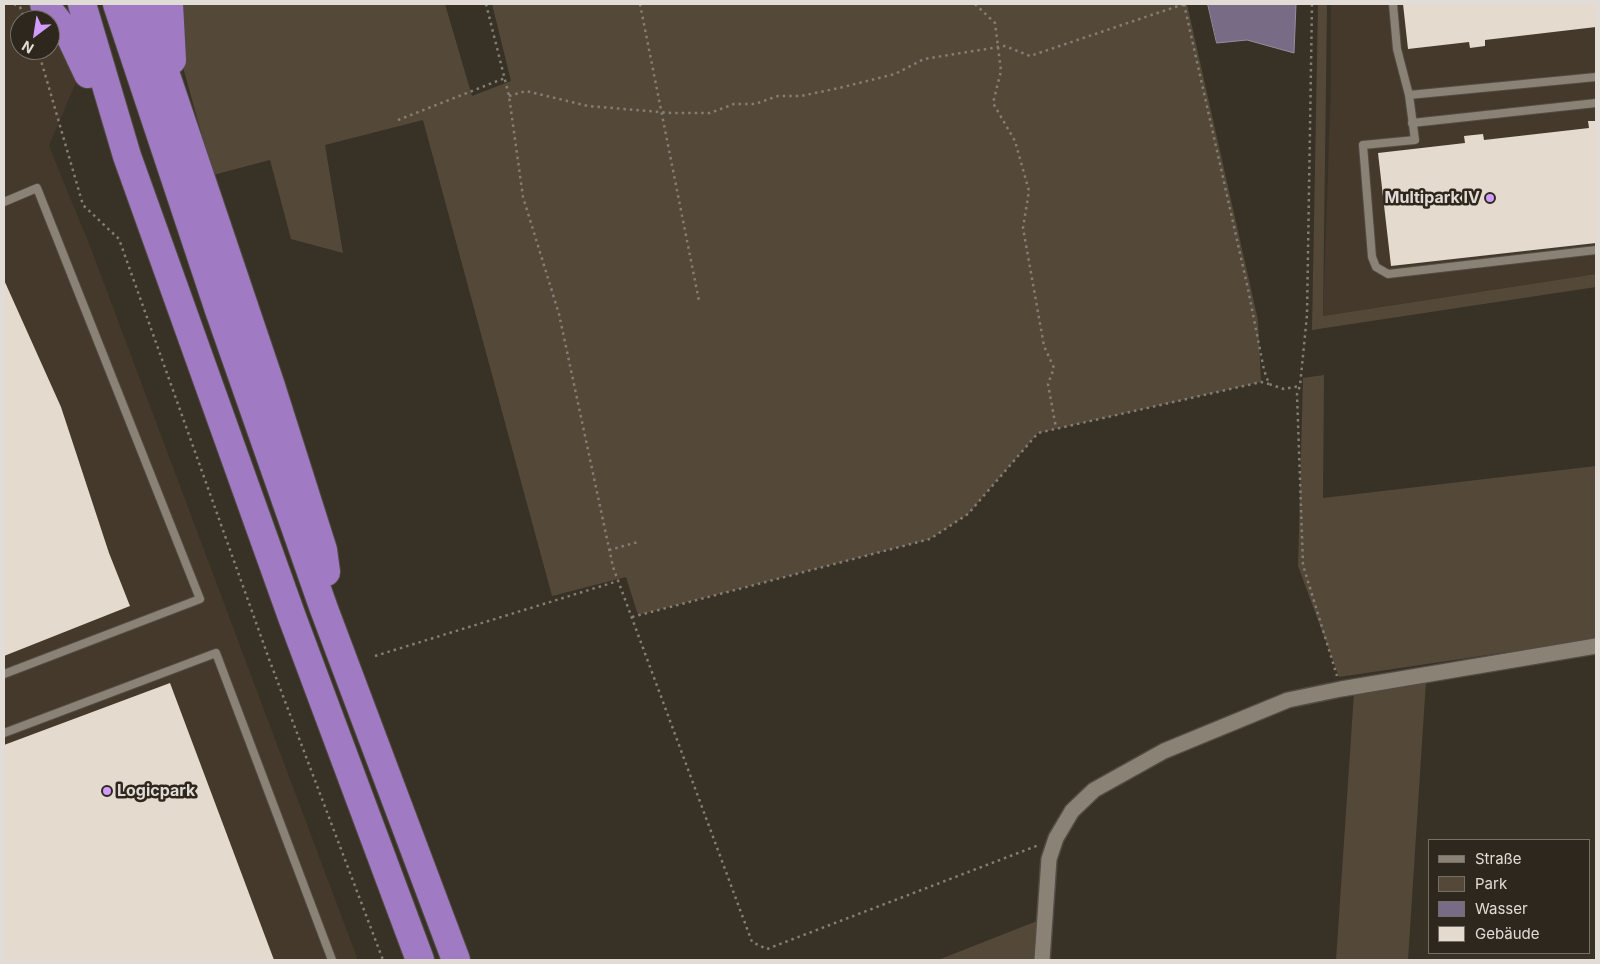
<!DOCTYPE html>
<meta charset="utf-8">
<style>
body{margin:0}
#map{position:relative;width:1600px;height:964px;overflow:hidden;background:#383126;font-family:Inter,sans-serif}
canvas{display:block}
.frame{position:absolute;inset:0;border:5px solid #e1dcd6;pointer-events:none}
.legend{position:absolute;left:1428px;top:839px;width:162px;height:115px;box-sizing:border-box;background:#2e271d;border:1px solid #766f67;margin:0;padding:6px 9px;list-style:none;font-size:15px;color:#e1dcd6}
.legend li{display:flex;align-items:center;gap:10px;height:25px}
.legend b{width:25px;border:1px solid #766f67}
.north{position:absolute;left:10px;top:10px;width:50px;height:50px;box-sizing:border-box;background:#2e271d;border:1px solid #766f67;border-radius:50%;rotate:211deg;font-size:14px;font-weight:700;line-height:20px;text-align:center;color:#e1dcd6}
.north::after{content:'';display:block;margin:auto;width:18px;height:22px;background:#d09dfe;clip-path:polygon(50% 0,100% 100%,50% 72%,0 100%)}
</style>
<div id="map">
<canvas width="1600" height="964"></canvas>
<div class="frame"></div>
<ul class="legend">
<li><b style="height:6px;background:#8b8276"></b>Straße</li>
<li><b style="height:14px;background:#544939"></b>Park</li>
<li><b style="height:14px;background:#786b86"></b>Wasser</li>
<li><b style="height:14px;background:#e4dacd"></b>Gebäude</li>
</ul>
<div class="north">N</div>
</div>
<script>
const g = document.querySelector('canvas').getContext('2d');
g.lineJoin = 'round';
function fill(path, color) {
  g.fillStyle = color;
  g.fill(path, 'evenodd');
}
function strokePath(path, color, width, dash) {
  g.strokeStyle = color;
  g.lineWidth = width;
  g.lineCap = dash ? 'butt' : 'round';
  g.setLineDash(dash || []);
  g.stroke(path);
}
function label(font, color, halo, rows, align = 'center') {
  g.font = font + ' Inter,sans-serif';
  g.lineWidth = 5;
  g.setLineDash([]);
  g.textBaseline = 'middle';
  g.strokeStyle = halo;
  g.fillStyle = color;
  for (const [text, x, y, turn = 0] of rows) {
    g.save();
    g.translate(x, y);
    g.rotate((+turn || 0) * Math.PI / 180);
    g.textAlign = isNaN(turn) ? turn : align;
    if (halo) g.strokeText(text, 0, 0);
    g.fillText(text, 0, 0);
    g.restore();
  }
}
fill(new Path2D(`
 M 4,4 L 40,5 L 61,29 L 82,68 L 49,146 L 92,251 L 358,960 L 4,960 ZM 20,20 L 50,20 L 50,50 L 20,50 Z
 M 1331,4 L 1596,4 L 1596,274 L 1323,316 L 1331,82 Z`), '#44392a');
fill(new Path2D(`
 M 178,4 L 445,4 L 472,96 L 511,81 L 492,4 L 1187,4 L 1258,320 L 1261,382 L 1038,433 L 968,514 L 930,539 L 638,615 L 626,577 L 552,596 L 423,120 L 325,145 L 343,253 L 291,239 L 270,160 L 213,175 L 181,60 Z
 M 1318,4 L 1327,4 L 1323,316 L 1596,274 L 1596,287 L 1312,330 Z
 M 1324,375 L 1323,498 L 1596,466 L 1596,639 L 1339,677 L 1298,566 L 1303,378 Z
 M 1426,681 L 1408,960 L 1336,960 L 1354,693 Z
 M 1037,921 L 1034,960 L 938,960 Z`), '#544939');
const water = new Path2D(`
 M 1208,4 L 1296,4 L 1294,53 L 1247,40 L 1217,43 Z`);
fill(water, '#786b86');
strokePath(water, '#988d9e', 1);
fill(new Path2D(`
 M 1403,4 L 1596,4 L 1596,27 L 1485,40 L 1485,46 L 1470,48 L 1469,42 L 1408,49 Z
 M 1588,121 L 1596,121 L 1596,243 L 1391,266 L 1378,153 L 1465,143 L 1464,136 L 1483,134 L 1484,140 L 1589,128 Z
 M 4,280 L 61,407 L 109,553 L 130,606 L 4,656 Z
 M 170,683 L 274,960 L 4,960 L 4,745 Z`), '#e4dacd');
const service = new Path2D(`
 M 1393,4 L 1397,49 L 1409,95 L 1596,77
 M 1409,95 L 1415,140 L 1363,145 L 1372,257 L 1376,267 L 1388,274 L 1596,250
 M 1412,123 L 1596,103
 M 4,202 L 37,188 L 200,599 L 4,674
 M 4,733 L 216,653 L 332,960`);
const minor = new Path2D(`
 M 1042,960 L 1049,859 L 1056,838 L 1072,811 L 1094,790 L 1164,751 L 1288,700 L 1341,689 L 1596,646`);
const motorway = new Path2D(`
 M 44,4 L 71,38 L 88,74
 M 82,4 L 127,156 L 292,617 L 420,960
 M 117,4 L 219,310 L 324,609 L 456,960
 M 142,4 L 271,386 L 323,550 L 326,572
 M 169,4 L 172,60`);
strokePath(service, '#524c43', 10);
strokePath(minor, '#524c43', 18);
strokePath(motorway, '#524c43', 30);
strokePath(new Path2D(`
 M 14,4 L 20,7 L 25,20
 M 486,4 L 509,96 L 523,197 L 559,314 L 613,567 L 752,942 L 767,949 L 1039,845
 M 640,4 L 699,301
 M 975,4 L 995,23 L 1001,71 L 993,103 L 1015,141 L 1029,191 L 1023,228 L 1044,346 L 1054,368 L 1048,384 L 1056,428
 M 1184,4 L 1248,289 L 1264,370 L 1269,384 L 1284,389 L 1300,386
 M 1312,4 L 1307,315 L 1300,386 L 1297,394 L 1303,565 L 1337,676
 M 38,50 L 83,205 L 119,239 L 269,659 L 383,960
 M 509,96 L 526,91 L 588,106 L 672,113 L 710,113 L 734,104 L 755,104 L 778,96 L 801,96 L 839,88 L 895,74 L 924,59 L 1005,46 L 1030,56 L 1184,4
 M 398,120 L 505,78
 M 609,550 L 638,542
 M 632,617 L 930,539 L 968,514 L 1038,433 L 1261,382 L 1269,384
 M 375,656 L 618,581`), '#847e75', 2.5, [2.5, 4]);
strokePath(service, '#8b8276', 8);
strokePath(minor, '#8b8276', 15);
strokePath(motorway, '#a07ac2', 28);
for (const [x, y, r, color] of [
 [1490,198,5,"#d09dfe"],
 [107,791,5,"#d09dfe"]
]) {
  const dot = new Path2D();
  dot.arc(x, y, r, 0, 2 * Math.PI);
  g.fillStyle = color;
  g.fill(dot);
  strokePath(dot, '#2e271d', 2);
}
label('bold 16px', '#e1dcd6', '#2e271d', [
 ["Multipark IV",1480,198],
 ["Logicpark",117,791,"left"]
], 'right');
</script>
